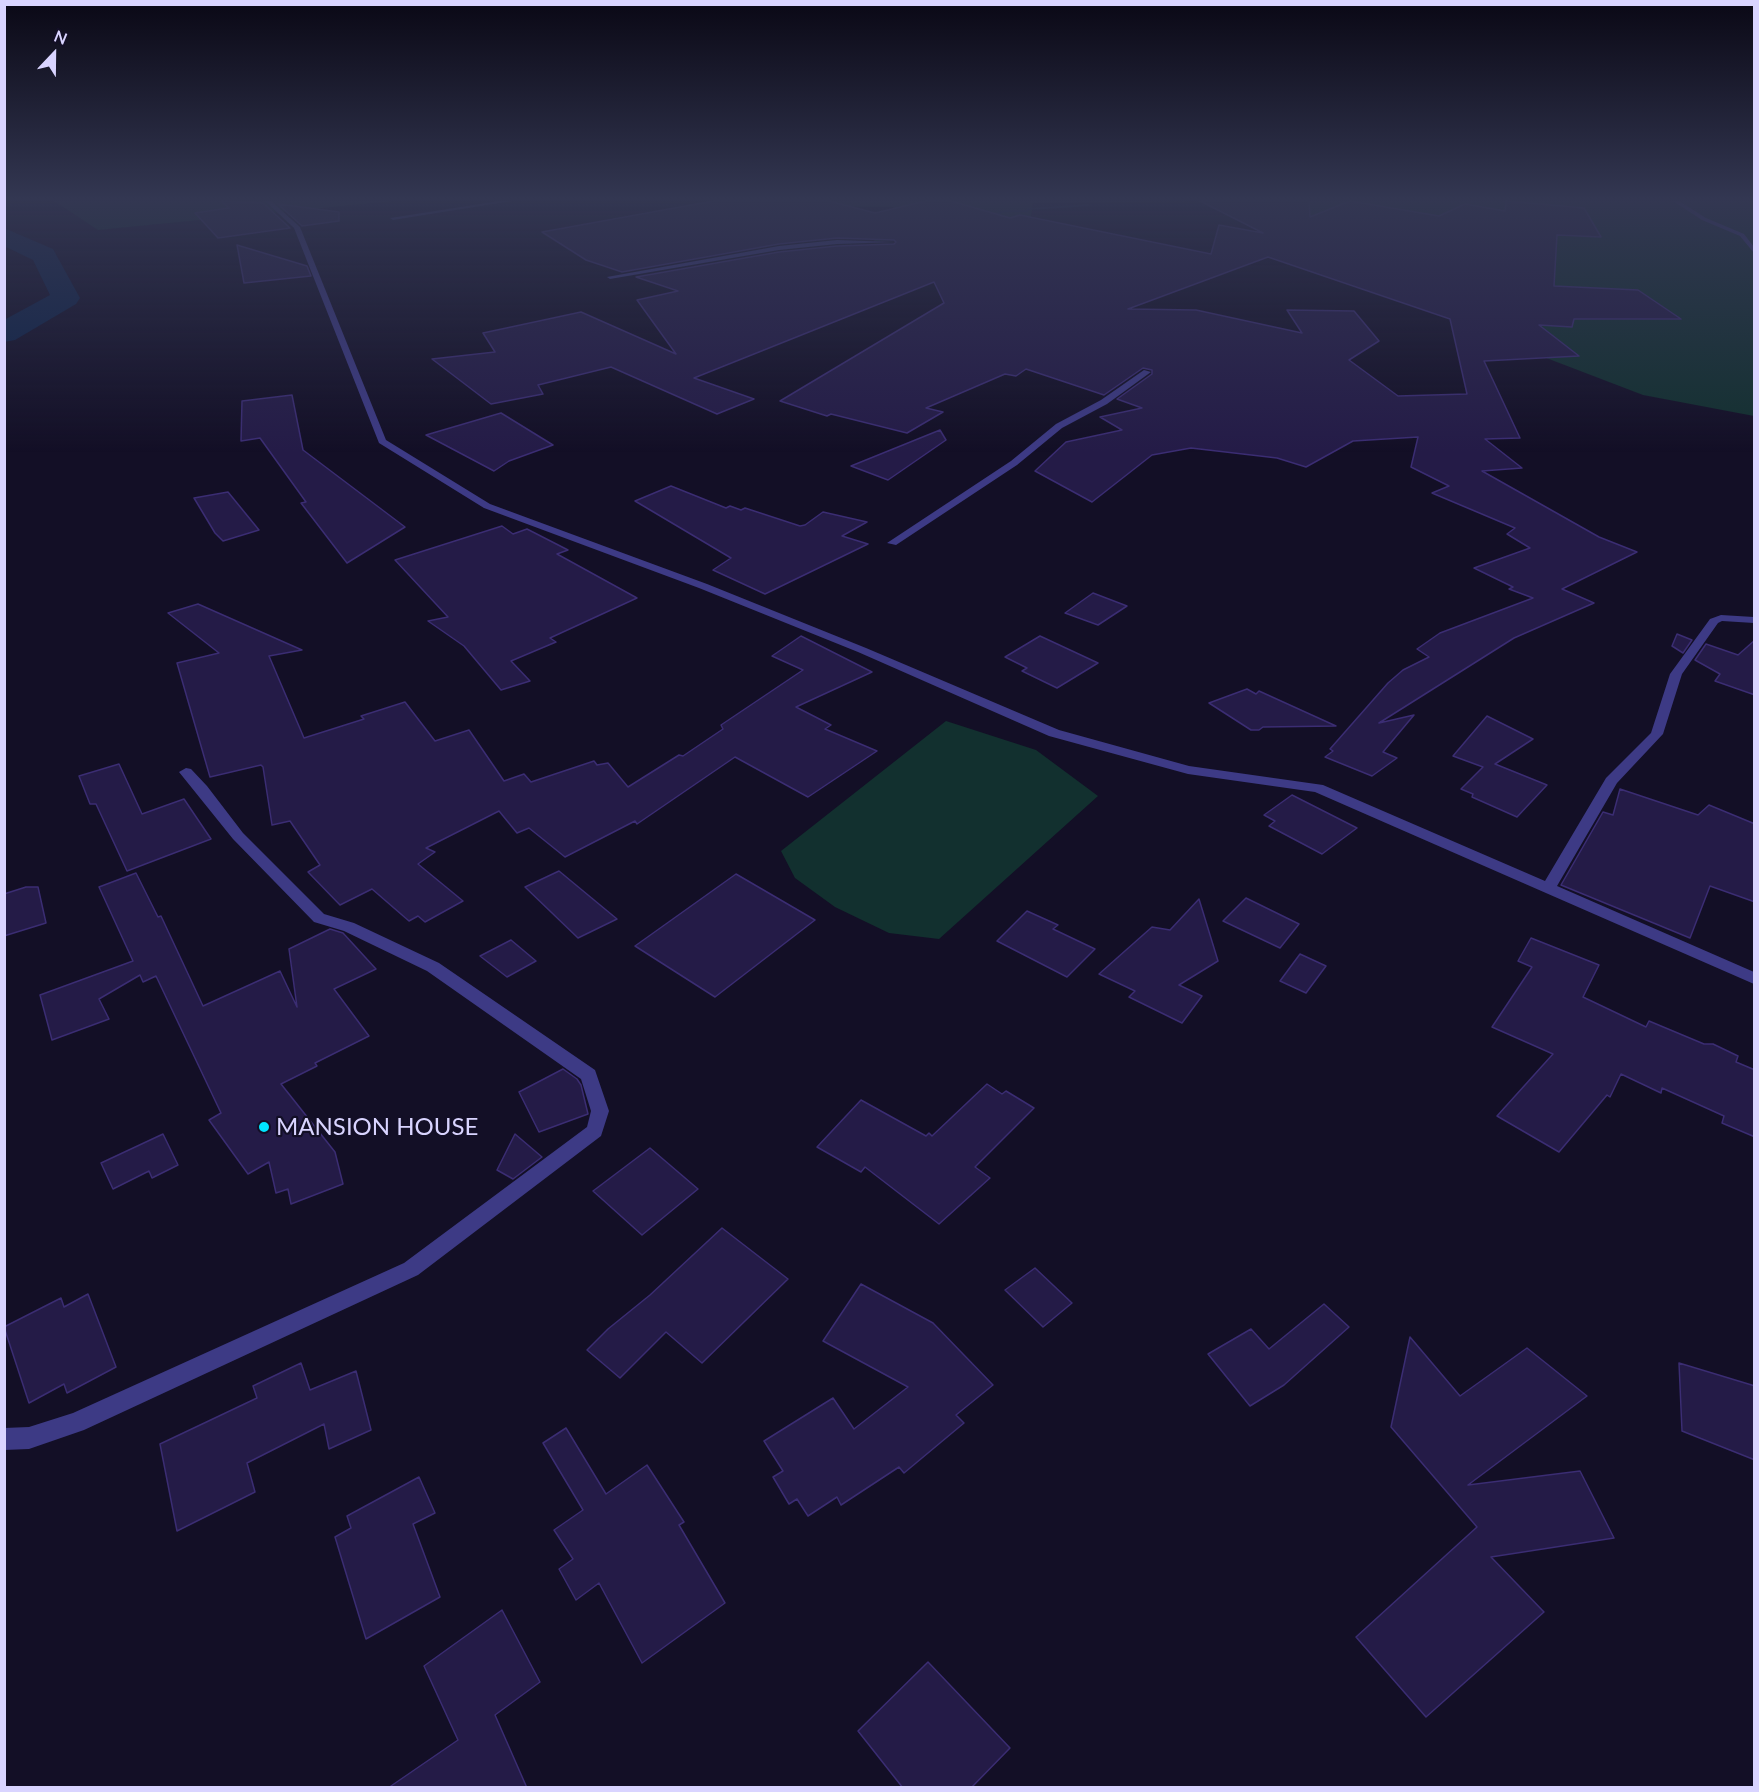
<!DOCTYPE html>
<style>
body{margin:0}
#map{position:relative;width:1759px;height:1792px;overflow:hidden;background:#130f26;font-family:Lato,sans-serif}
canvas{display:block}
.frame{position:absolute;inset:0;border:6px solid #d9d4ff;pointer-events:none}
.north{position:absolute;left:24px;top:24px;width:60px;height:60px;-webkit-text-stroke:4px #130f26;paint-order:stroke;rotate:22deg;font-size:16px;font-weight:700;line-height:24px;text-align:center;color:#d9d4ff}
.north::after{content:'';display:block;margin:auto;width:21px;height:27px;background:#d9d4ff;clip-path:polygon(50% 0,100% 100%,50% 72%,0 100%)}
</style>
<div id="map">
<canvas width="1759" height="1792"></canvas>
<div class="frame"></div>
<div class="north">N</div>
</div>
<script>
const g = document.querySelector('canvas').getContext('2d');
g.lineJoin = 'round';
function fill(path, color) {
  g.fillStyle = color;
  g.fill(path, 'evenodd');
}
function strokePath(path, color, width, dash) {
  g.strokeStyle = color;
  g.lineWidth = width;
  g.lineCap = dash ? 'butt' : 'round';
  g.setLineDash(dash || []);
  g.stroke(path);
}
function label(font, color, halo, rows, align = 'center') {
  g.font = font + ' Lato,sans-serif';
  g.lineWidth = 4.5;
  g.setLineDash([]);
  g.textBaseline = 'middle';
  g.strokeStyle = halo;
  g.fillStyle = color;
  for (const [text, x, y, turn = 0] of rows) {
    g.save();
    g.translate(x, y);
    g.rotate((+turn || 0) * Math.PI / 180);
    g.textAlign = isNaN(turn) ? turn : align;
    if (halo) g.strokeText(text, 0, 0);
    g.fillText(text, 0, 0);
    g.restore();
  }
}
fill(new Path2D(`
 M 54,201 L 393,201 L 98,230 Z
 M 714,201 L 1202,201 L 1033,203 L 1028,234 L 874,241 L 894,207 L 806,206 L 646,227 Z
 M 1255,201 L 1754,201 L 1754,416 L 1643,395 L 1481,333 L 1301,215 Z
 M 946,721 L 1036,750 L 1098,796 L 939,939 L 889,933 L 835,907 L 795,878 L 781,851 Z`), '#12302f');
fill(new Path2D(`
 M 1089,204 L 1090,206 L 1029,210 L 1027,212 L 1005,212 L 983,220 L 980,219 L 1005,210 L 1026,210 L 1028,208 Z`), '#0c2248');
fill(new Path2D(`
 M 4,228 L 53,249 L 80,298 L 76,304 L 15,340 L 4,342 L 4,320 L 50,295 L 33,260 L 4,246 Z`), '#0c2248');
const building = new Path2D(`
 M 221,201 L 263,203 L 290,228 L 218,238 L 195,213 L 229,208 Z
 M 713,201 L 829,201 L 875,213 L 926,201 L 951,201 L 1010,218 L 1020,215 L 1211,254 L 1219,225 L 1263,233 L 1200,201 L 1309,201 L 1310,217 L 1350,201 L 1439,216 L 1465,204 L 1505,211 L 1506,201 L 1584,208 L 1601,237 L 1557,235 L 1554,286 L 1638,290 L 1681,319 L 1574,319 L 1572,327 L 1539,325 L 1579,356 L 1484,361 L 1520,438 L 1485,439 L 1522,468 L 1482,471 L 1599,537 L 1637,552 L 1562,589 L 1594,603 L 1514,638 L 1379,723 L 1414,715 L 1383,752 L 1397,758 L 1372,776 L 1325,757 L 1333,751 L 1330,749 L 1388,683 L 1403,670 L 1429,657 L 1417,649 L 1440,633 L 1533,598 L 1509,589 L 1513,587 L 1474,568 L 1530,548 L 1507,534 L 1515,528 L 1432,493 L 1449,486 L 1411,467 L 1418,437 L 1353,441 L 1306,467 L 1277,458 L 1191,448 L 1152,455 L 1092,502 L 1035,471 L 1066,442 L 1122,430 L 1100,417 L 1142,408 L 1117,399 L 1152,374 L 1152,370 L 1143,368 L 1104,395 L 1026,369 L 1016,376 L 1005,374 L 926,408 L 943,412 L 907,433 L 831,414 L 827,416 L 780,401 L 944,303 L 934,282 L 694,378 L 754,399 L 717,414 L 611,367 L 538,385 L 543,394 L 491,404 L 432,359 L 495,352 L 483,333 L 581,312 L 676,354 L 637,300 L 678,291 L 636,277 L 779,252 L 837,246 L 894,244 L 896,242 L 894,240 L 837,238 L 779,244 L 622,272 L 586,260 L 542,232 ZM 1268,257 L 1450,319 L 1467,394 L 1398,396 L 1349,360 L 1379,341 L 1354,311 L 1287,310 L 1302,333 L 1196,310 L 1128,309 Z
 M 278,204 L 339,212 L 339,221 L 302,226 Z
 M 237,245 L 307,266 L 311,276 L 244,283 Z
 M 292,395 L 303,450 L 405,527 L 347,563 L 301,503 L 306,502 L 260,438 L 241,441 L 242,401 Z
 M 501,413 L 553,445 L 509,461 L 494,471 L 426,435 Z
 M 940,430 L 946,440 L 888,480 L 851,466 Z
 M 671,486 L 726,508 L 730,506 L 741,510 L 745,508 L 800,526 L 805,525 L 823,512 L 867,522 L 842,536 L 868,544 L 765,594 L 713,570 L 731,558 L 635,501 Z
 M 228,492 L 259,530 L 223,541 L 215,533 L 194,498 Z
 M 502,526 L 513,534 L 527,529 L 568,550 L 557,554 L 637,598 L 550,638 L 556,642 L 511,661 L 530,681 L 501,690 L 464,646 L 428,621 L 448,617 L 395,560 Z
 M 1093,593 L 1127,606 L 1098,625 L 1065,613 Z
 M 198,604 L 302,650 L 269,656 L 304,738 L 364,719 L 361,716 L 405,702 L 435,741 L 469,730 L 504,781 L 524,774 L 531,782 L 594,761 L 597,765 L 608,763 L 628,787 L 679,755 L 683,756 L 723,729 L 721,725 L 803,670 L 772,656 L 801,636 L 872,672 L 796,707 L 831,725 L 825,729 L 877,751 L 808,797 L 735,757 L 637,824 L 635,821 L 565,857 L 529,828 L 517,833 L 499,811 L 426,848 L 435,852 L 418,864 L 463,901 L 425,922 L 418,916 L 409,921 L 372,889 L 340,905 L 308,872 L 320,865 L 290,821 L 272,825 L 263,767 L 261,765 L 210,777 L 177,663 L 219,653 L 168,613 Z
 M 1677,634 L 1692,640 L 1683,653 L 1672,646 Z
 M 1040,636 L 1098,663 L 1057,688 L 1022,671 L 1027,668 L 1005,657 Z
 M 1755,640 L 1755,695 L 1715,681 L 1720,674 L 1695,660 L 1706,644 L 1738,655 Z
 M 1247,689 L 1256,694 L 1259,691 L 1336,726 L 1263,727 L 1259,730 L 1251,730 L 1209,703 Z
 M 1487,716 L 1533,739 L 1495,764 L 1547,785 L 1517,817 L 1472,797 L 1473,794 L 1461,789 L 1483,767 L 1453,756 Z
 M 119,764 L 142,814 L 184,799 L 211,839 L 127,871 L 96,804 L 90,804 L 79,776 Z
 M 1620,789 L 1698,815 L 1709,805 L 1755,824 L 1755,902 L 1710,886 L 1690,938 L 1561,885 L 1603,812 L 1613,815 Z
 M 1292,795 L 1357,828 L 1322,854 L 1269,826 L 1275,821 L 1264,815 Z
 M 559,871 L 617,919 L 578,938 L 525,887 Z
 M 136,873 L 158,917 L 161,916 L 203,1006 L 280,971 L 297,1007 L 289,949 L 330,929 L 343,933 L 376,969 L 334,989 L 369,1036 L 315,1063 L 317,1066 L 281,1084 L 335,1152 L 343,1184 L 291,1204 L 288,1189 L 276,1193 L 269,1162 L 248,1174 L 209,1120 L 221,1113 L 156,976 L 143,982 L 140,975 L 99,999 L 109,1019 L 52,1040 L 40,995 L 133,961 L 99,887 Z
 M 736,874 L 815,920 L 715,997 L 635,946 Z
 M 26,887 L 38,887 L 46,923 L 4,936 L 4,894 Z
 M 1246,898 L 1299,924 L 1280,948 L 1223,921 Z
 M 1199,899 L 1218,961 L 1179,985 L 1202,996 L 1182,1023 L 1129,997 L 1135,991 L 1099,974 L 1152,927 L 1170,930 Z
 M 1027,911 L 1058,925 L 1053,929 L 1095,949 L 1067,977 L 997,941 Z
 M 1531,938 L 1599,965 L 1583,997 L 1646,1027 L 1649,1021 L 1704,1044 L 1713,1044 L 1738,1056 L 1736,1062 L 1755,1070 L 1755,1137 L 1722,1123 L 1724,1116 L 1662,1088 L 1661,1093 L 1621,1074 L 1610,1097 L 1607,1095 L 1559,1152 L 1497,1116 L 1553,1054 L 1492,1027 L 1532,967 L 1518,961 Z
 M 511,940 L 536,961 L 507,977 L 480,956 Z
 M 1300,954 L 1326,966 L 1306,993 L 1280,981 Z
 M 563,1069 L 577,1079 L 581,1085 L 588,1114 L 539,1132 L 519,1092 Z
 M 987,1084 L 1002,1094 L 1006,1091 L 1034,1108 L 975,1167 L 990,1178 L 939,1224 L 865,1167 L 861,1172 L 817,1147 L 861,1100 L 926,1136 L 929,1133 L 932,1136 Z
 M 163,1134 L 178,1165 L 152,1178 L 149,1171 L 113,1189 L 101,1163 Z
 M 515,1134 L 542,1157 L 513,1179 L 497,1170 Z
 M 650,1148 L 698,1189 L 642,1235 L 593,1191 Z
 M 722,1228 L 788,1279 L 702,1363 L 666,1332 L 620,1378 L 587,1350 L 608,1329 L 650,1295 Z
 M 1035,1268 L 1072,1303 L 1043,1327 L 1005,1290 Z
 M 861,1284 L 933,1323 L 993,1385 L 956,1415 L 964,1423 L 904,1473 L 899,1467 L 841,1505 L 837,1497 L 808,1516 L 797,1499 L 789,1504 L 773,1477 L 783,1471 L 764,1441 L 833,1398 L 854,1429 L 908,1387 L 823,1341 Z
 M 88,1294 L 116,1367 L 67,1393 L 64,1384 L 29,1403 L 4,1327 L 61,1298 L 64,1307 Z
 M 1324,1304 L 1349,1327 L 1284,1385 L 1250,1406 L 1208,1354 L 1251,1329 L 1269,1349 Z
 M 1410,1337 L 1460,1396 L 1527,1348 L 1587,1396 L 1468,1485 L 1580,1471 L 1614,1538 L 1491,1557 L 1544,1612 L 1426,1717 L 1356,1637 L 1477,1527 L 1391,1427 Z
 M 301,1363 L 310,1390 L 356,1371 L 371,1430 L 329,1449 L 324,1424 L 247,1463 L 255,1492 L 177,1531 L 160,1444 L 257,1398 L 253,1386 Z
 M 1679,1363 L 1755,1386 L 1755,1460 L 1682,1431 Z
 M 566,1428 L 606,1494 L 647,1465 L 684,1522 L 679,1525 L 725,1603 L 642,1663 L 599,1583 L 576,1600 L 559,1569 L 573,1559 L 554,1530 L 583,1510 L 543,1443 Z
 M 419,1477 L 435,1513 L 413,1524 L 440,1597 L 366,1639 L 335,1537 L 351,1528 L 347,1516 Z
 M 502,1610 L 540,1682 L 495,1715 L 527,1788 L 388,1788 L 458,1740 L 424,1666 Z
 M 928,1662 L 1010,1748 L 971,1788 L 903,1788 L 858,1731 Z`);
fill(building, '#241b47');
strokePath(building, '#3b2d73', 1.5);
fill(new Path2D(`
 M 265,201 L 271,201 L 300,227 L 386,440 L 490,504 L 707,584 L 866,648 L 1059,730 L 1189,766 L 1323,785 L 1545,881 L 1606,778 L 1651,733 L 1670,674 L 1710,619 L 1721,615 L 1754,617 L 1754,623 L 1722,621 L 1718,623 L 1682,674 L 1663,734 L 1617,783 L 1557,886 L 1754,972 L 1754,984 L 1315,792 L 1188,774 L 1049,736 L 858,652 L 699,588 L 484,508 L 379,443 L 294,228 Z
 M 499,201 L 512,201 L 393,220 L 390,218 Z
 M 1673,201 L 1679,201 L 1706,218 L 1744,234 L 1754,247 L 1754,253 L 1740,236 L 1702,220 Z
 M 837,240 L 894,242 L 837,244 L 779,250 L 610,279 L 607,277 L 779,246 Z
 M 1144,370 L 1151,372 L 1107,404 L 1062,428 L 1017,465 L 896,545 L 887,543 L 1011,461 L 1056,424 L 1101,400 Z
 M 186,768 L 191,769 L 207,786 L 243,833 L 324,914 L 354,923 L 439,963 L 595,1070 L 609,1111 L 601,1136 L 418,1275 L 84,1430 L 29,1449 L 4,1450 L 4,1428 L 29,1427 L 73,1413 L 404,1263 L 587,1127 L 591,1111 L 581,1079 L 427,971 L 344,931 L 314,922 L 233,839 L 179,772 Z`), '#3d3a85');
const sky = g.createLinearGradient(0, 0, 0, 452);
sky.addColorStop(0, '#0a0815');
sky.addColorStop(0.44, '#333752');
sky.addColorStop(1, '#33375200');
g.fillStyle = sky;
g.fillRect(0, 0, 1759, 452);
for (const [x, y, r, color] of [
 [264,1127,6,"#00e5ff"]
]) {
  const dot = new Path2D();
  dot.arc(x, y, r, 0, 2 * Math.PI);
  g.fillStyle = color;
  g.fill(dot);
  strokePath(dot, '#130f26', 2);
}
label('24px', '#d9d4ff', '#130f26', [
 ["MANSION HOUSE",276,1127]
], 'left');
</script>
